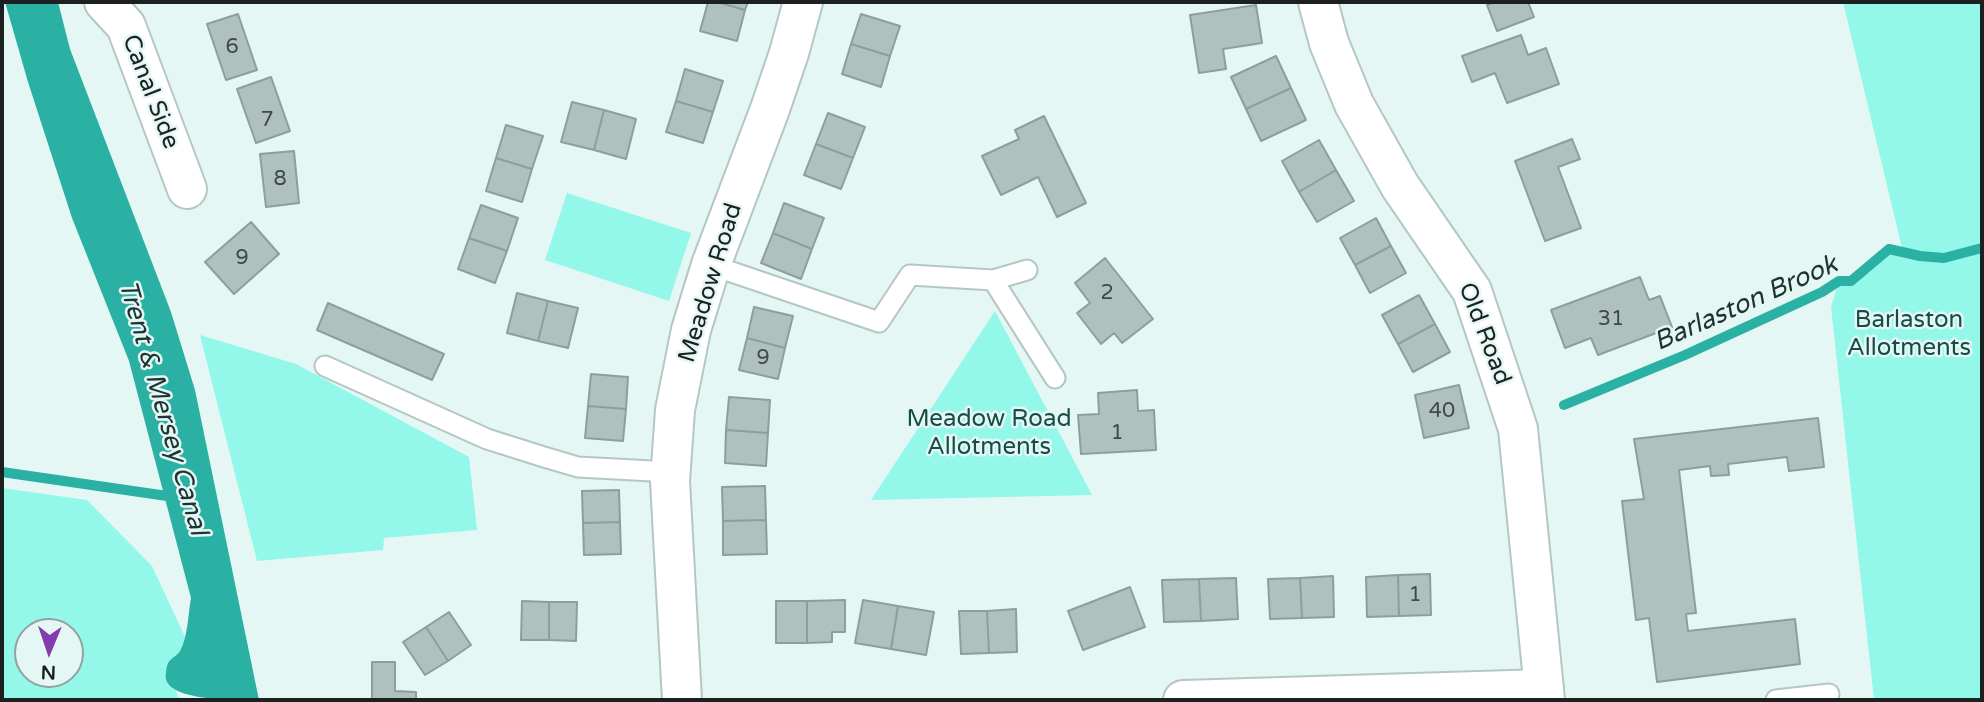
<!DOCTYPE html>
<style>
body{margin:0}
#map{position:relative;width:1984px;height:702px;overflow:hidden;background:#e4f7f4;font-family:"Varela Round",sans-serif}
canvas{display:block}
.frame{position:absolute;inset:0;border:4px solid #1a2120;pointer-events:none}
.north{position:absolute;left:14px;top:618px;width:70px;height:70px;box-sizing:border-box;background:#e4f7f4;border:2px solid #93a19f;border-radius:50%;rotate:182deg;font-size:19px;font-weight:700;line-height:28px;text-align:center;color:#1a2120}
.north::after{content:'';display:block;margin:auto;width:24px;height:32px;background:#843bad;clip-path:polygon(50% 0,100% 100%,50% 72%,0 100%)}
</style>
<div id="map">
<canvas width="1984" height="702"></canvas>
<div class="frame"></div>
<div class="north">N</div>
</div>
<script>
const g = document.querySelector('canvas').getContext('2d');
g.lineJoin = 'round';
function fill(path, color) {
  g.fillStyle = color;
  g.fill(path, 'evenodd');
}
function strokePath(path, color, width, dash) {
  g.strokeStyle = color;
  g.lineWidth = width;
  g.lineCap = dash ? 'butt' : 'round';
  g.setLineDash(dash || []);
  g.stroke(path);
}
function label(font, color, halo, rows, align = 'center') {
  g.font = font + ' "Varela Round",sans-serif';
  g.lineWidth = 5;
  g.setLineDash([]);
  g.textBaseline = 'middle';
  g.strokeStyle = halo;
  g.fillStyle = color;
  for (const [text, x, y, turn = 0] of rows) {
    g.save();
    g.translate(x, y);
    g.rotate((+turn || 0) * Math.PI / 180);
    g.textAlign = isNaN(turn) ? turn : align;
    if (halo) g.strokeText(text, 0, 0);
    g.fillText(text, 0, 0);
    g.restore();
  }
}
fill(new Path2D(`
 M 1843,2 L 1982,2 L 1982,700 L 1874,700 L 1831,307 L 1839,281 L 1851,281 L 1889,249 L 1903,252 Z
 M 567,193 L 691,233 L 669,301 L 545,260 Z
 M 995,311 L 1092,495 L 871,500 Z
 M 200,335 L 296,364 L 469,457 L 477,530 L 384,538 L 383,550 L 257,561 Z
 M 2,488 L 87,500 L 152,566 L 185,637 L 179,653 L 167,664 L 178,697 L 193,700 L 2,700 ZM 28,632 L 70,632 L 70,674 L 28,674 Z`), '#93f7e9');
fill(new Path2D(`
 M 5,2 L 58,2 L 70,49 L 171,312 L 195,390 L 259,700 C 237,700 160,702 166,673 C 166,671 167,665 168,663 C 171,658 177,656 180,651 C 188,636 188,615 191,598 L 129,361 L 72,218 L 28,82 Z`), '#2ab1a4');
strokePath(new Path2D(`
 M 1564,405 L 1685,355 L 1822,292 L 1839,281 L 1851,281 L 1889,249 L 1920,256 L 1944,258 L 1982,248
 M 2,472 L 174,497`), '#2ab1a4', 10);
const building = new Path2D(`
 M 708,2 L 717,2 L 745,10 L 737,41 L 700,31 Z
 M 717,2 L 748,2 L 745,10 Z
 M 1495,2 L 1528,2 L 1534,17 L 1497,31 L 1487,5 Z
 M 1256,5 L 1262,43 L 1223,49 L 1226,69 L 1199,73 L 1190,15 Z
 M 238,14 L 257,70 L 226,80 L 207,24 Z
 M 861,14 L 900,26 L 890,56 L 851,44 Z
 M 1521,35 L 1528,55 L 1546,48 L 1559,84 L 1507,103 L 1495,73 L 1472,82 L 1462,56 Z
 M 851,44 L 890,56 L 881,87 L 842,74 Z
 M 1276,56 L 1291,88 L 1246,109 L 1231,77 Z
 M 685,69 L 723,81 L 713,112 L 676,101 Z
 M 271,77 L 290,131 L 256,143 L 237,89 Z
 M 1291,88 L 1306,120 L 1261,141 L 1246,109 Z
 M 676,101 L 713,112 L 703,143 L 666,132 Z
 M 572,102 L 604,110 L 594,150 L 561,142 Z
 M 604,110 L 636,119 L 626,159 L 594,150 Z
 M 828,113 L 865,127 L 853,158 L 816,144 Z
 M 1044,116 L 1086,203 L 1057,217 L 1038,177 L 1001,195 L 982,156 L 1019,139 L 1015,130 Z
 M 506,125 L 543,136 L 532,169 L 496,158 Z
 M 1572,139 L 1580,159 L 1558,167 L 1581,228 L 1545,241 L 1515,161 Z
 M 1319,140 L 1336,170 L 1299,192 L 1282,161 Z
 M 816,144 L 853,158 L 841,189 L 804,175 Z
 M 294,151 L 299,203 L 266,207 L 260,154 Z
 M 496,158 L 532,169 L 522,202 L 486,191 Z
 M 1336,170 L 1354,201 L 1317,222 L 1299,192 Z
 M 784,203 L 824,218 L 812,249 L 773,233 Z
 M 481,205 L 518,218 L 507,251 L 469,238 Z
 M 1376,218 L 1391,246 L 1355,265 L 1340,238 Z
 M 251,222 L 279,254 L 234,294 L 205,262 Z
 M 773,233 L 812,249 L 801,279 L 761,263 Z
 M 469,238 L 507,251 L 495,283 L 458,269 Z
 M 1391,246 L 1406,273 L 1370,293 L 1355,265 Z
 M 1105,258 L 1153,319 L 1122,343 L 1114,333 L 1101,344 L 1077,313 L 1090,303 L 1075,283 Z
 M 1640,277 L 1649,300 L 1660,296 L 1672,327 L 1598,355 L 1591,338 L 1565,348 L 1551,310 Z
 M 517,293 L 548,301 L 538,341 L 507,333 Z
 M 1419,295 L 1435,324 L 1398,344 L 1382,315 Z
 M 548,301 L 578,308 L 568,348 L 538,341 Z
 M 328,303 L 444,354 L 432,380 L 317,330 Z
 M 754,307 L 793,316 L 785,348 L 747,338 Z
 M 1435,324 L 1450,352 L 1413,372 L 1398,344 Z
 M 747,338 L 785,348 L 778,379 L 739,370 Z
 M 591,374 L 628,377 L 626,409 L 588,406 Z
 M 1459,385 L 1469,428 L 1424,438 L 1415,395 Z
 M 1137,390 L 1138,411 L 1154,410 L 1156,450 L 1081,454 L 1078,415 L 1099,414 L 1098,393 Z
 M 729,397 L 770,400 L 768,433 L 726,430 Z
 M 588,406 L 626,409 L 623,441 L 585,438 Z
 M 1818,418 L 1824,467 L 1789,471 L 1787,457 L 1728,464 L 1729,475 L 1711,476 L 1710,466 L 1679,470 L 1696,613 L 1686,614 L 1688,631 L 1795,619 L 1800,664 L 1657,682 L 1649,618 L 1636,620 L 1622,501 L 1644,499 L 1634,439 Z
 M 726,430 L 768,433 L 766,466 L 725,463 Z
 M 765,486 L 766,520 L 723,521 L 722,487 Z
 M 619,490 L 620,522 L 583,523 L 582,491 Z
 M 766,520 L 767,554 L 723,555 L 723,521 Z
 M 620,522 L 621,554 L 584,555 L 583,523 Z
 M 1430,574 L 1431,615 L 1399,616 L 1398,575 Z
 M 1398,575 L 1399,616 L 1367,617 L 1366,577 Z
 M 1333,576 L 1334,617 L 1302,618 L 1300,578 Z
 M 1236,578 L 1238,619 L 1201,621 L 1199,579 Z
 M 1300,578 L 1302,618 L 1270,619 L 1268,579 Z
 M 1199,579 L 1201,621 L 1164,622 L 1162,580 Z
 M 1130,587 L 1145,627 L 1083,650 L 1068,611 Z
 M 845,600 L 845,632 L 832,632 L 832,642 L 807,643 L 807,601 Z
 M 863,600 L 898,606 L 891,649 L 855,643 Z
 M 522,601 L 549,602 L 549,640 L 521,640 Z
 M 776,601 L 807,601 L 807,643 L 776,643 Z
 M 549,602 L 577,602 L 576,641 L 549,640 Z
 M 898,606 L 934,612 L 926,655 L 891,649 Z
 M 1016,609 L 1017,652 L 989,653 L 987,611 Z
 M 959,611 L 987,611 L 989,653 L 961,654 Z
 M 449,612 L 471,645 L 448,661 L 426,627 Z
 M 426,627 L 448,661 L 425,675 L 403,642 Z
 M 372,662 L 395,662 L 395,691 L 416,692 L 416,700 L 372,700 Z`);
fill(building, '#aec1bd');
strokePath(building, '#8d9e9b', 2);
const service = new Path2D(`
 M 711,265 L 879,322 L 910,275 L 993,280 L 1027,270
 M 993,280 L 1055,378
 M 325,366 L 487,439 L 544,457 L 578,467 L 671,472
 M 1776,700 L 1829,694`);
const minor = new Path2D(`
 M 104,2 L 126,26 L 187,189
 M 682,700 L 670,481 L 675,410 L 691,330 L 711,265 L 770,109 L 789,53 L 803,2
 M 1183,700 L 1544,689`);
const tertiary = new Path2D(`
 M 1318,2 L 1329,43 L 1354,104 L 1400,186 L 1472,291 L 1518,429 L 1545,700`);
strokePath(service, '#b5c7c4', 23);
strokePath(minor, '#b5c7c4', 42);
strokePath(tertiary, '#b5c7c4', 42);
strokePath(service, '#fff', 19);
strokePath(minor, '#fff', 38);
strokePath(tertiary, '#fff', 38);
label('21px', '#3f4947', null, [
 ["6",232,47],
 ["7",267,120],
 ["8",280,179],
 ["9",242,258],
 ["2",1107,293],
 ["31",1611,319],
 ["9",763,358],
 ["40",1442,411],
 ["1",1117,433],
 ["1",1415,595]
]);
label('24px', '#1a2120', '#e4f7f4', [
 ["Canal Side",150,92,69],
 ["Meadow Road",711,283,-73],
 ["Old Road",1484,334,69]
]);
label('24px', '#164d47', '#e4f7f4', [
 ["Barlaston",1909,321],
 ["Allotments",1909,349],
 ["Meadow Road",989,420],
 ["Allotments",989,448]
]);
label('italic 26px', '#1d3330', '#e4f7f4', [
 ["Barlaston Brook",1746,304,-24],
 ["Trent & Mersey Canal",162,408,74]
]);
</script>
